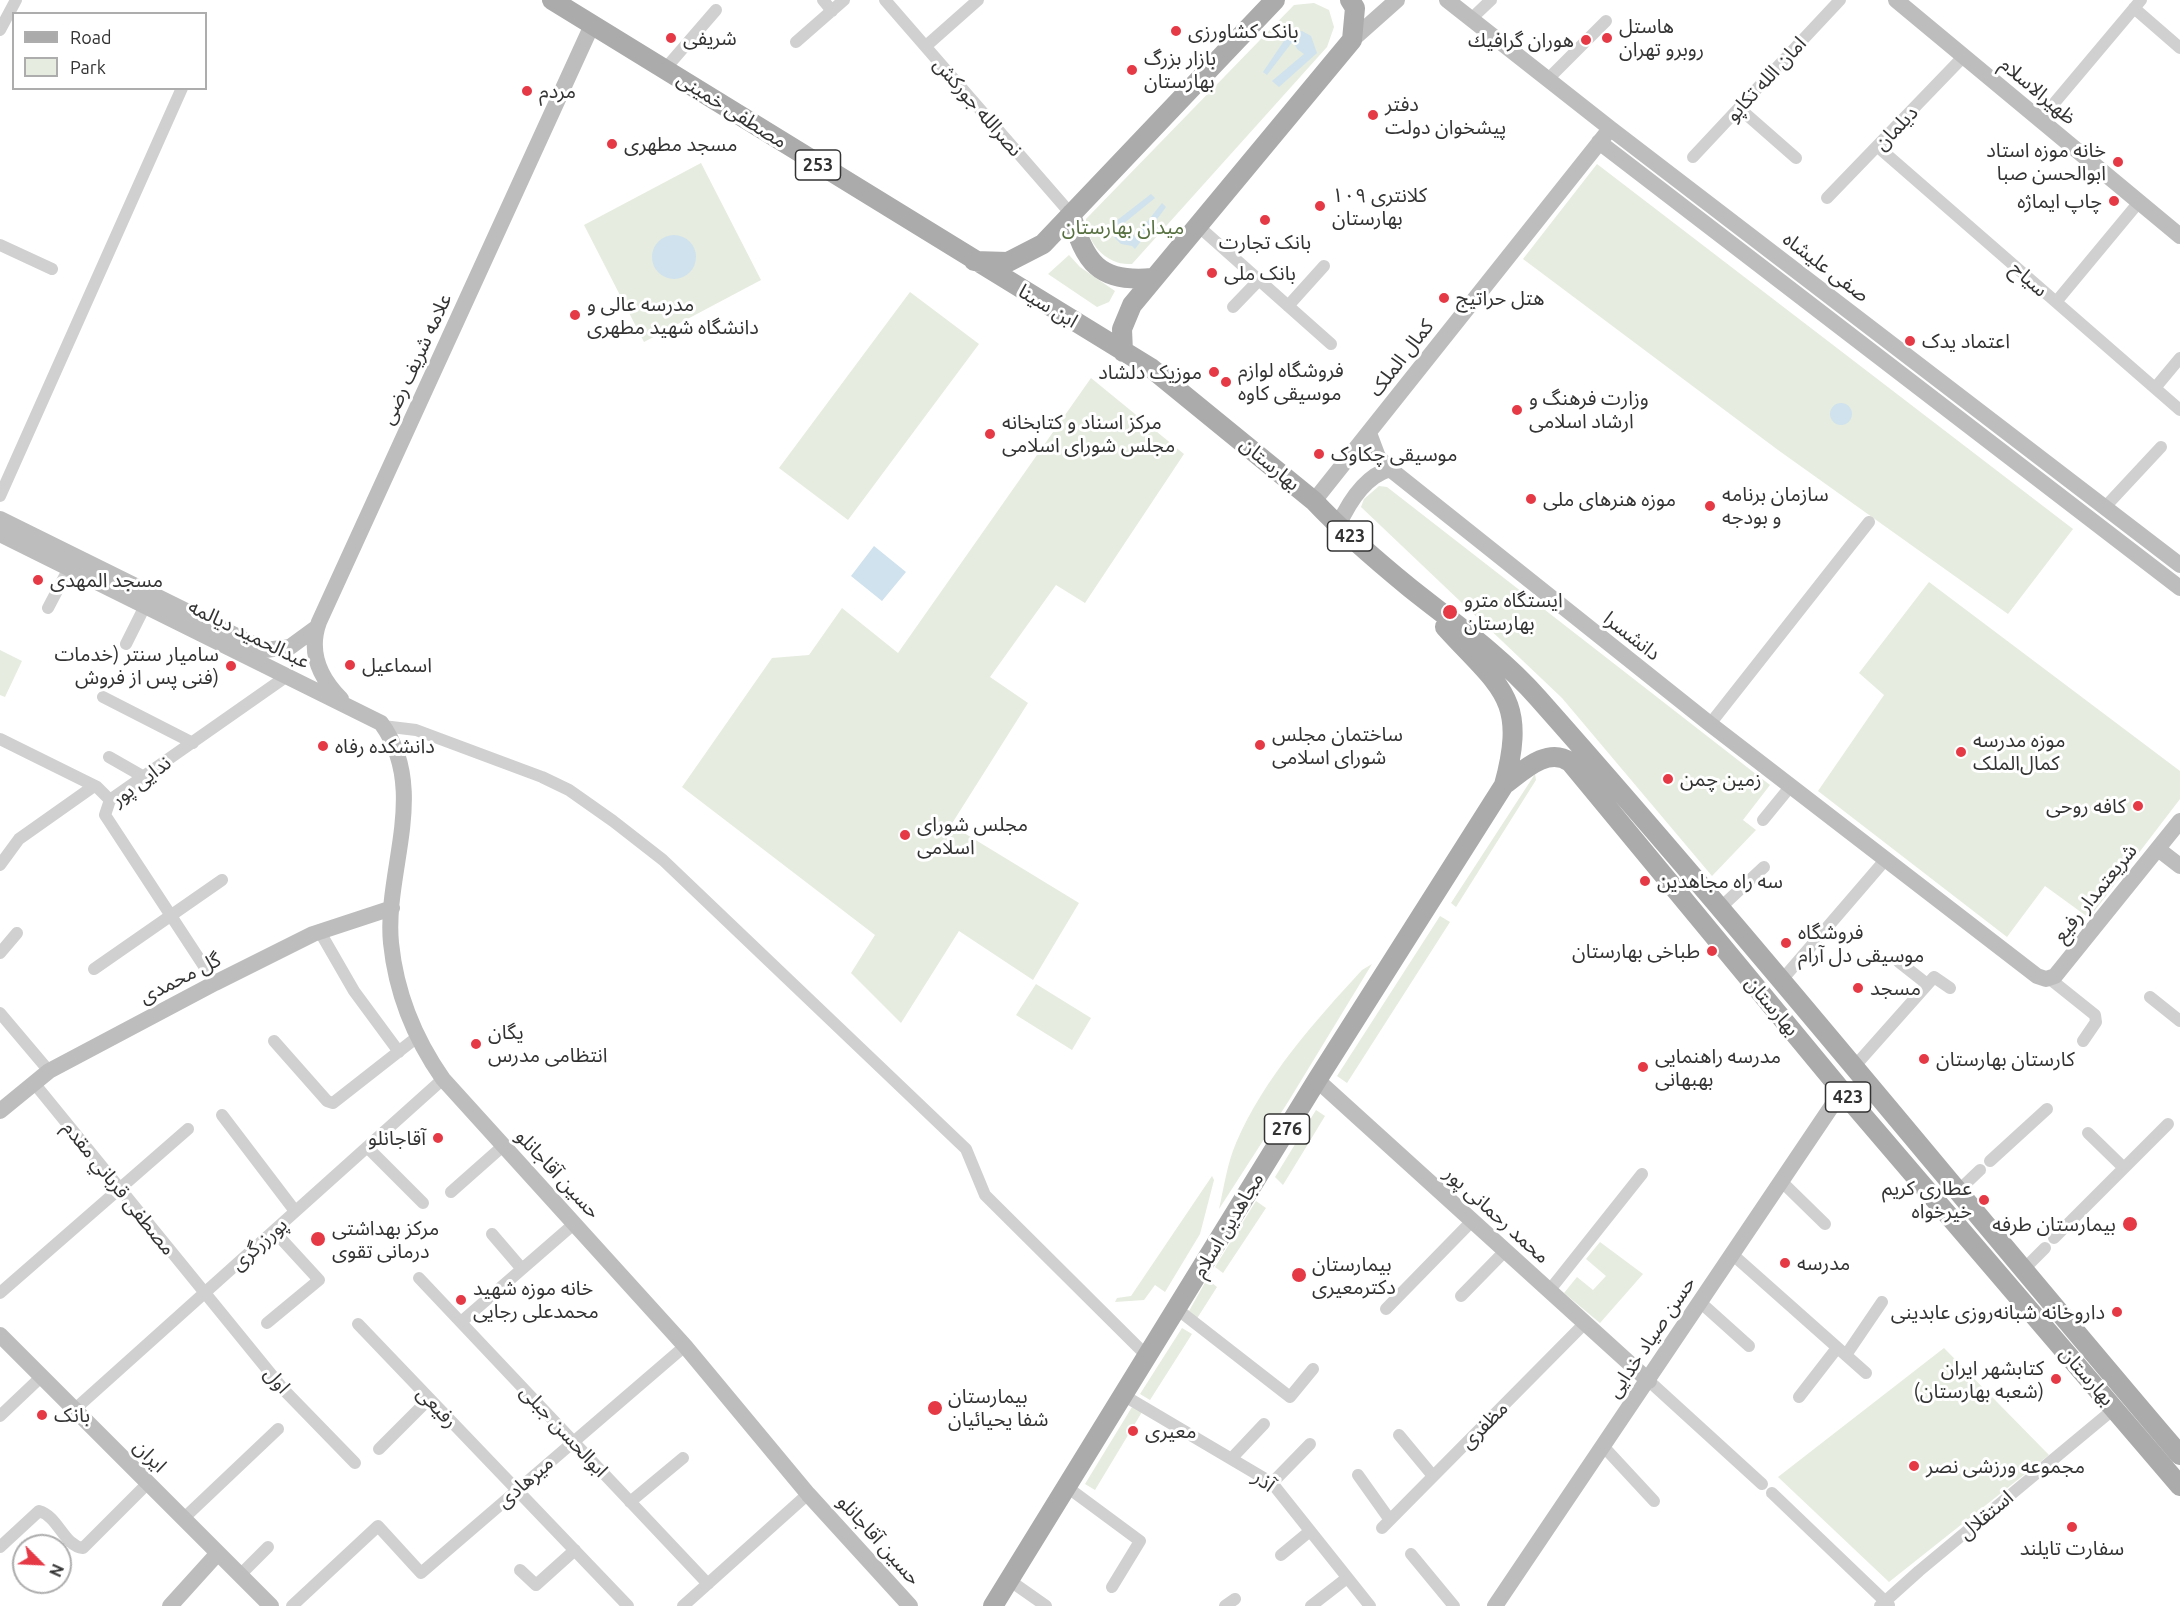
<!DOCTYPE html>
<meta charset="utf-8">
<style>
body{margin:0}
#map{position:relative;width:2180px;height:1606px;overflow:hidden;background:#fff;font-family:Ubuntu,sans-serif}
canvas{display:block}
.legend{position:absolute;left:12px;top:12px;width:195px;height:78px;box-sizing:border-box;background:#fff;border:2px solid #adadad;margin:0;padding:8px 10px;list-style:none;font-size:18px;color:#333}
.legend li{display:flex;align-items:center;gap:12px;height:30px}
.legend b{width:30px;border:2px solid #adadad}
.north{position:absolute;left:12px;top:1534px;width:60px;height:60px;box-sizing:border-box;background:#fff;border:2px solid #adadad;border-radius:50%;rotate:114deg;font-size:16px;font-weight:700;line-height:24px;text-align:center;color:#333}
.north::after{content:'';display:block;margin:auto;width:21px;height:27px;background:#e63946;clip-path:polygon(50% 0,100% 100%,50% 72%,0 100%)}
</style>
<div id="map">
<canvas width="2180" height="1606"></canvas>
<ul class="legend">
<li><b style="height:8px;background:#ababab"></b>Road</li>
<li><b style="height:16px;background:#e6ecdf"></b>Park</li>
</ul>
<div class="north">N</div>
</div>
<script>
const g = document.querySelector('canvas').getContext('2d');
g.lineJoin = 'round';
function fill(path, color) {
  g.fillStyle = color;
  g.fill(path, 'evenodd');
}
function strokePath(path, color, width, dash) {
  g.strokeStyle = color;
  g.lineWidth = width;
  g.lineCap = dash ? 'butt' : 'round';
  g.setLineDash(dash || []);
  g.stroke(path);
}
function label(font, color, halo, rows, align = 'center') {
  g.font = font + ' Ubuntu,"Noto Sans Arabic",sans-serif';
  g.lineWidth = 6;
  g.setLineDash([]);
  g.textBaseline = 'middle';
  g.strokeStyle = halo;
  g.fillStyle = color;
  for (const [text, x, y, turn = 0] of rows) {
    g.save();
    g.translate(x, y);
    g.rotate((+turn || 0) * Math.PI / 180);
    g.textAlign = isNaN(turn) ? turn : align;
    if (halo) g.strokeText(text, 0, 0);
    g.fillText(text, 0, 0);
    g.restore();
  }
}
fill(new Path2D(`
 M 1314,3 L 1329,10 L 1334,27 L 1327,47 L 1132,264 C 1107,266 1086,243 1086,219 L 1294,5 Z
 M 701,163 L 761,280 L 644,342 L 584,225 Z
 M 1597,164 L 2073,529 L 2008,614 L 1778,450 L 1523,259 Z
 M 1069,255 L 1080,267 L 1115,291 L 1109,302 L 1097,307 L 1048,274 Z
 M 910,292 L 979,344 L 848,520 L 779,468 Z
 M 1091,378 L 1184,454 L 1085,603 L 1056,585 L 990,677 L 1028,703 L 951,825 L 1079,903 L 1033,980 L 959,931 L 901,1023 L 851,973 L 875,935 L 682,787 L 772,658 L 809,655 L 842,608 L 898,653 Z
 M 1379,486 L 1387,487 L 1770,785 L 1743,820 L 1756,830 L 1712,876 L 1562,698 L 1361,507 L 1364,499 Z
 M 1929,582 L 2180,771 L 2180,799 L 2089,918 L 2045,886 L 2007,937 L 1818,791 L 1884,695 L 1859,673 Z
 M 0,650 L 22,661 L 5,697 L 0,695 Z
 M 1535,774 L 1536,780 L 1456,907 L 1451,903 Z
 M 1440,916 L 1450,922 L 1347,1083 L 1337,1076 Z
 M 1372,964 L 1288,1102 L 1219,1209 C 1224,1187 1227,1164 1236,1143 C 1264,1078 1315,1021 1362,970 Z
 M 1036,984 L 1091,1018 L 1072,1050 L 1016,1015 Z
 M 1316,1110 L 1325,1116 L 1283,1185 L 1275,1177 Z
 M 1212,1176 L 1214,1180 L 1200,1234 L 1165,1292 L 1155,1285 L 1144,1300 L 1115,1302 L 1117,1298 L 1131,1296 Z
 M 1256,1201 L 1266,1208 L 1223,1273 L 1215,1267 Z
 M 1600,1242 L 1643,1274 L 1600,1323 L 1564,1293 L 1577,1277 L 1593,1290 L 1606,1276 L 1586,1259 Z
 M 1207,1279 L 1217,1287 L 1196,1320 L 1189,1311 Z
 M 1182,1328 L 1192,1334 L 1150,1400 L 1140,1394 Z
 M 1944,1348 L 2049,1455 L 1889,1582 L 1778,1477 Z
 M 1132,1407 L 1142,1412 L 1095,1490 L 1085,1484 Z`), '#e6ecdf');
fill(new Path2D(`
 M 1292,29 L 1295,32 L 1302,31 L 1311,36 L 1317,53 L 1279,87 L 1272,81 L 1304,54 L 1297,49 L 1293,41 L 1267,75 L 1263,72 Z
 M 1151,194 L 1155,198 L 1123,224 L 1135,237 L 1162,203 L 1166,207 L 1135,249 L 1132,246 L 1121,244 L 1114,237 L 1111,225 Z
 M652 257a22 22 0 1 1 44 0a22 22 0 1 1-44 0Z
 M1830 414a11 11 0 1 1 22 0a11 11 0 1 1-22 0Z
 M 874,546 L 906,572 L 882,601 L 851,576 Z`), '#cfe2ee');
strokePath(new Path2D(`
 M 823,0 L 832,11
 M 885,0 L 1071,214
 M 2134,8 L 2180,48
 M 1472,18 L 1491,0
 M 0,30 L 16,0
 M 796,42 L 844,0
 M 926,46 L 978,0
 M 665,69 L 716,10
 M 1548,79 L 1606,21
 M 1739,108 L 1796,158
 M 2040,120 L 2141,0
 M 1878,147 L 2180,410
 M 1693,157 L 1840,0
 M 1827,198 L 1964,56
 M 1197,225 L 1331,344
 M 0,245 L 52,269
 M 2056,302 L 2139,202
 M 1288,306 L 1324,266
 M 1233,307 L 1259,280
 M 2155,388 L 2180,358
 M 0,496 L 182,88
 M 2106,506 L 2161,447
 M 48,608 L 69,568
 M 126,644 L 145,606
 M 103,697 L 193,743
 M 1710,724 L 1869,522
 M 383,726 L 416,730 L 542,777 L 569,790 L 613,821 L 663,860 L 966,1149 L 985,1195 L 1146,1355
 M 0,739 L 97,787 L 110,800
 M 109,757 L 144,777
 M 1763,820 L 1790,787
 M 0,865 L 19,839 L 94,786
 M 1720,908 L 1764,867
 M 320,932 L 354,991 L 399,1052
 M 0,953 L 17,933
 M 1899,962 L 1927,984
 M 94,969 L 222,880
 M 2050,979 L 2095,1015 L 2096,1022 L 2083,1041
 M 1781,981 L 1886,859
 M 215,983 L 105,815 L 110,800 L 287,676
 M 2150,997 L 2180,1021
 M 0,1013 L 49,1071
 M 274,1041 L 327,1101 L 333,1103 L 416,1038
 M 1854,1067 L 1934,977 L 1950,988
 M 34,1083 L 284,1390 L 355,1463
 M 222,1115 L 295,1211
 M 2088,1133 L 2124,1168
 M 367,1147 L 423,1203
 M 1990,1161 L 2047,1109
 M 1781,1181 L 1825,1224
 M 1958,1191 L 1980,1170
 M 451,1192 L 503,1146
 M 492,1234 L 522,1269
 M 2054,1238 L 2168,1124
 M 1732,1254 L 1866,1373
 M 2024,1269 L 2045,1248
 M 419,1278 L 708,1584
 M 1549,1291 L 1642,1174
 M 0,1293 L 188,1129
 M 1461,1296 L 1505,1251
 M 1700,1302 L 1749,1346
 M 1177,1309 L 1290,1397 L 1313,1369
 M 1386,1309 L 1472,1221
 M 461,1322 L 575,1223
 M 267,1323 L 319,1280 L 274,1231
 M 358,1324 L 628,1606
 M 1846,1355 L 1882,1302
 M 1649,1381 L 1762,1484
 M 1123,1395 L 1272,1483 L 1370,1606
 M 1799,1397 L 1837,1348
 M 74,1410 L 443,1079
 M 0,1416 L 41,1377
 M 1399,1435 L 1433,1476
 M 1603,1446 L 1654,1501
 M 379,1449 L 429,1399
 M 1231,1459 L 1264,1424
 M 1358,1475 L 1390,1520
 M 1272,1483 L 1310,1444
 M 1067,1487 L 1140,1541 L 1112,1587
 M 1772,1493 L 1889,1605
 M 630,1502 L 683,1458
 M 183,1519 L 278,1429
 M 1382,1528 L 1585,1323
 M 0,1547 L 39,1511 C 58,1516 64,1546 83,1548 L 148,1483
 M 1411,1554 L 1454,1606
 M 1281,1555 L 1310,1531
 M 520,1570 L 536,1585 L 575,1550
 M 240,1575 L 268,1547
 M 1009,1580 L 1046,1606
 M 292,1606 L 378,1526 L 421,1573 L 685,1346
 M 683,1606 L 808,1494
 M 1225,1606 L 1235,1599
 M 1311,1606 L 1347,1578
 M 1880,1606 L 1919,1571 L 2115,1408`), '#d0d0d0', 12);
strokePath(new Path2D(`
 M 1447,0 L 1611,129 L 2180,565
 M 1896,0 L 2180,236
 M 1352,40 L 1397,0
 M 1599,142 L 2180,588
 M 1369,433 L 1378,457 L 1390,469 L 1710,724 L 2037,976 L 2046,979 L 2055,976 L 2180,821
 M 1314,501 L 1606,134
 M 0,519 L 265,650 L 290,647 L 316,628
 M 1338,526 C 1348,504 1365,476 1390,469
 M 0,534 L 381,723 C 430,790 384,871 391,943 C 396,992 415,1039 443,1079 L 685,1346 L 808,1494 L 910,1606
 M 341,699 C 320,678 308,652 319,622 L 592,25
 M 2158,849 L 2180,866
 M 1317,1080 L 1649,1381
 M 0,1111 L 49,1071 L 215,983 L 313,934 L 392,908
 M 0,1335 L 271,1606
 M 170,1606 L 218,1553
 M 1495,1606 L 1842,1091`), '#bdbdbd', 16);
strokePath(new Path2D(`
 M 552,0 L 1151,368 L 1314,501 C 1344,533 1377,561 1410,588 C 1454,623 1501,656 1538,698 C 1758,946 1965,1203 2180,1455
 M 1071,214 C 1085,262 1098,283 1152,278
 M 974,261 L 1008,262 L 1043,244 L 1275,0
 M 1123,352 L 1122,329 L 1132,305 L 1352,40 L 1355,8 L 1350,0
 M 1504,785 C 1522,772 1547,746 1570,762 L 1842,1091 L 2180,1486
 M 993,1606 L 1317,1080 L 1504,785 C 1528,697 1500,688 1445,627`), '#ababab', 20);
for (const [x, y, r, color] of [
 [1176,31,6,"#e63946"],
 [671,38,6,"#e63946"],
 [1607,38,6,"#e63946"],
 [1586,40,6,"#e63946"],
 [1132,70,6,"#e63946"],
 [527,91,6,"#e63946"],
 [1373,115,6,"#e63946"],
 [612,144,6,"#e63946"],
 [2118,162,6,"#e63946"],
 [2114,201,6,"#e63946"],
 [1320,206,6,"#e63946"],
 [1265,220,6,"#e63946"],
 [1212,273,6,"#e63946"],
 [1444,298,6,"#e63946"],
 [575,315,6,"#e63946"],
 [1910,341,6,"#e63946"],
 [1214,372,6,"#e63946"],
 [1226,382,6,"#e63946"],
 [1517,410,6,"#e63946"],
 [990,434,6,"#e63946"],
 [1319,454,6,"#e63946"],
 [1531,499,6,"#e63946"],
 [1710,506,6,"#e63946"],
 [38,580,6,"#e63946"],
 [1450,612,8,"#e63946"],
 [350,665,6,"#e63946"],
 [231,666,6,"#e63946"],
 [1260,745,6,"#e63946"],
 [323,746,6,"#e63946"],
 [1961,752,6,"#e63946"],
 [1668,779,6,"#e63946"],
 [2138,806,6,"#e63946"],
 [905,835,6,"#e63946"],
 [1645,881,6,"#e63946"],
 [1786,943,6,"#e63946"],
 [1712,951,6,"#e63946"],
 [1858,988,6,"#e63946"],
 [476,1044,6,"#e63946"],
 [1924,1059,6,"#e63946"],
 [1643,1067,6,"#e63946"],
 [438,1138,6,"#e63946"],
 [1984,1200,6,"#e63946"],
 [2130,1224,8,"#e63946"],
 [318,1239,8,"#e63946"],
 [1785,1263,6,"#e63946"],
 [1299,1275,8,"#e63946"],
 [461,1300,6,"#e63946"],
 [2117,1312,6,"#e63946"],
 [2056,1379,6,"#e63946"],
 [935,1408,8,"#e63946"],
 [42,1415,6,"#e63946"],
 [1133,1431,6,"#e63946"],
 [1914,1466,6,"#e63946"],
 [2072,1527,6,"#e63946"]
]) {
  const dot = new Path2D();
  dot.arc(x, y, r, 0, 2 * Math.PI);
  g.fillStyle = color;
  g.fill(dot);
  strokePath(dot, '#fff', 2);
}
for (const [x, y, w] of [
 [818,165,45],
 [1350,536,45],
 [1848,1097,45],
 [1287,1129,45]
]) {
  const box = new Path2D();
  box.roundRect(x - w / 2, y - 15, w, 30, 4.5);
  g.fillStyle = '#fff';
  g.fill(box);
  strokePath(box, '#333', 1.5);
}
label('bold 18px', '#333', null, [
 ["253",818,165],
 ["423",1350,536],
 ["423",1848,1097],
 ["276",1287,1129]
]);
label('20px', '#333', '#fff', [
 ["هاستل",1619,26],
 ["روبرو تهران",1619,49],
 ["بانک کشاورزی",1188,31],
 ["شریفی",683,38],
 ["هوران گرافيك",1574,40,"right"],
 ["بازار بزرگ",1144,58],
 ["بهارستان",1144,81],
 ["مردم",539,91],
 ["دفتر",1385,104],
 ["پیشخوان دولت",1385,127],
 ["مسجد مطهری",624,144],
 ["خانه موزه استاد",2106,150,"right"],
 ["ابوالحسن صبا",2106,173,"right"],
 ["کلانتری ۱۰۹",1332,195],
 ["بهارستان",1332,218],
 ["چاپ ایماژه",2102,201,"right"],
 ["بانک تجارت",1265,242,"center"],
 ["بانک ملی",1224,273],
 ["هتل حراتیج",1456,298],
 ["مدرسه عالی و",587,304],
 ["دانشگاه شهید مطهری",587,327],
 ["اعتماد یدک",1922,341],
 ["فروشگاه لوازم",1238,370],
 ["موسیقی کاوه",1238,393],
 ["موزیک دلشاد",1202,372,"right"],
 ["وزارت فرهنگ و",1529,398],
 ["ارشاد اسلامی",1529,421],
 ["مرکز اسناد و کتابخانه",1002,422],
 ["مجلس شورای اسلامی",1002,445],
 ["موسیقی چکاوک",1331,454],
 ["سازمان برنامه",1722,494],
 ["و بودجه",1722,517],
 ["موزه هنرهای ملی",1543,499],
 ["مسجد المهدی",50,580],
 ["ایستگاه مترو",1464,600],
 ["بهارستان",1464,623],
 ["سامیار سنتر (خدمات",219,654,"right"],
 ["فنی پس از فروش)",219,677,"right"],
 ["اسماعیل",362,665],
 ["ساختمان مجلس",1272,734],
 ["شورای اسلامی",1272,757],
 ["موزه مدرسه",1973,740],
 ["کمال‌الملک",1973,763],
 ["دانشکده رفاه",335,746],
 ["زمین چمن",1680,779],
 ["کافه روحی",2126,806,"right"],
 ["مجلس شورای",917,824],
 ["اسلامی",917,847],
 ["سه راه مجاهدین",1657,881],
 ["فروشگاه",1798,932],
 ["موسیقی دل آرام",1798,955],
 ["طباخی بهارستان",1700,951,"right"],
 ["مسجد",1870,988],
 ["یگان",488,1032],
 ["انتظامی مدرس",488,1055],
 ["مدرسه راهنمایی",1655,1056],
 ["بهبهانی",1655,1079],
 ["کارستان بهارستان",1936,1059],
 ["آقاجانلو",426,1138,"right"],
 ["عطاری کریم",1972,1188,"right"],
 ["خیرخواه",1972,1211,"right"],
 ["بیمارستان طرفه",2116,1224,"right"],
 ["مرکز بهداشتی",332,1228],
 ["درمانی تقوی",332,1251],
 ["مدرسه",1797,1263],
 ["بیمارستان",1312,1264],
 ["دکترمعیری",1312,1287],
 ["خانه موزه شهید",473,1288],
 ["محمدعلی رجایی",473,1311],
 ["داروخانه شبانه‌روزی عابدینی",2105,1312,"right"],
 ["کتابشهر ایران",2044,1368,"right"],
 ["(شعبه بهارستان)",2044,1391,"right"],
 ["بیمارستان",948,1396],
 ["شفا یحیائیان",948,1419],
 ["بانک",54,1415],
 ["معیری",1145,1431],
 ["مجموعه ورزشی نصر",1926,1466],
 ["سفارت تایلند",2072,1548,"center"]
], 'left');
label('20px', '#333', '#fff', [
 ["امان الله تکاپو",1766,79,-47],
 ["ظهیرالاسلام",2038,91,40],
 ["نصرالله جورکش",978,107,49],
 ["مصطفی خمینی",732,110,32],
 ["دیلمان",1896,128,-46],
 ["صفی علیشاه",1826,267,37],
 ["سیاح",2029,279,41],
 ["ابن سینا",1048,306,31],
 ["کمال الملک",1401,358,-52],
 ["علامه شریف رضی",416,359,-65],
 ["بهارستان",1270,464,40],
 ["عبدالحمید دیالمه",249,634,26],
 ["دانشسرا",1632,636,38],
 ["ندایی پور",141,781,-37],
 ["شریعتمدار رفیع",2095,893,-51],
 ["گل محمدی",180,978,-27],
 ["بهارستان",1772,1006,50],
 ["حسین آقاجانلو",558,1174,47],
 ["مصطفی قرباني مقدم",119,1188,51],
 ["محمد رحمانی پور",1497,1215,42],
 ["مجاهدین اسلام",1228,1225,-59],
 ["پورزرگری",259,1244,-42],
 ["حسن صیاد خدایی",1651,1337,-56],
 ["بهارستان",2087,1376,49],
 ["اول",277,1380,49],
 ["رفیعی",437,1407,46],
 ["مظفری",1484,1425,-45],
 ["ابوالحسن جبلی",564,1431,47],
 ["ایران",150,1456,45],
 ["آذر",1264,1481,37],
 ["میرهادی",525,1482,-41],
 ["استقلال",1986,1515,-40],
 ["حسین آقاجانلو",879,1540,48]
]);
label('20px', '#56703f', '#fff', [
 ["میدان بهارستان",1123,227]
]);
</script>
